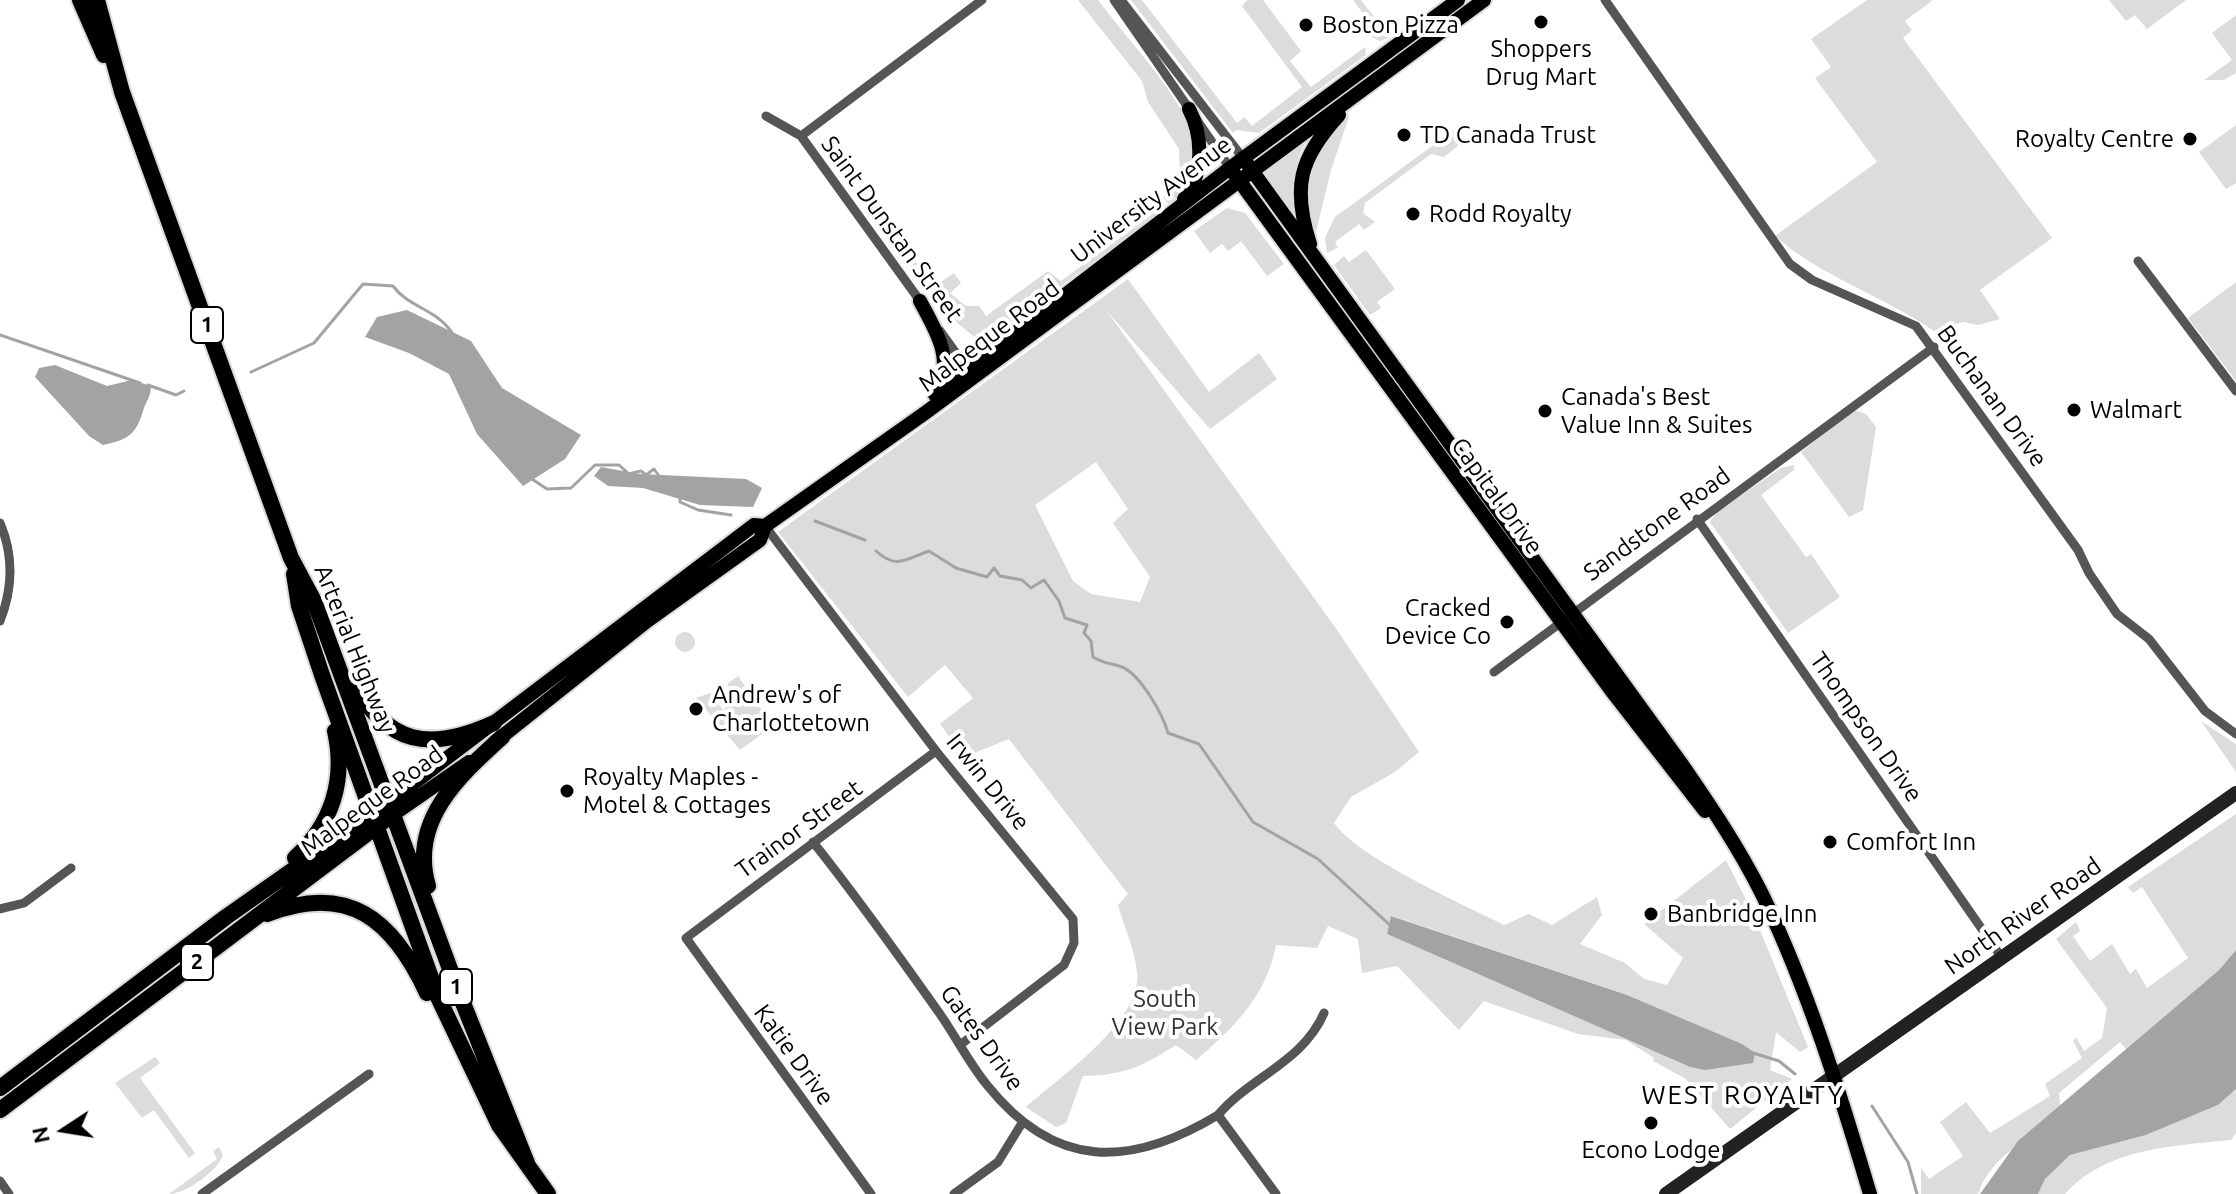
<!DOCTYPE html>
<style>
body{margin:0}
#map{position:relative;width:2236px;height:1194px;overflow:hidden;background:#fff;font-family:Ubuntu,sans-serif}
canvas{display:block}
.north{position:absolute;left:24px;top:1090px;width:80px;height:80px;-webkit-text-stroke:6px #fff;paint-order:stroke;rotate:258deg;font-size:22px;font-weight:700;line-height:32px;text-align:center;color:#000}
.north::after{content:'';display:block;margin:auto;width:28px;height:36px;background:#000;clip-path:polygon(50% 0,100% 100%,50% 72%,0 100%)}
</style>
<div id="map">
<canvas width="2236" height="1194"></canvas>
<div class="north">N</div>
</div>
<script>
const g = document.querySelector('canvas').getContext('2d');
g.lineJoin = 'round';
function fill(path, color) {
  g.fillStyle = color;
  g.fill(path, 'evenodd');
}
function strokePath(path, color, width, dash) {
  g.strokeStyle = color;
  g.lineWidth = width;
  g.lineCap = dash ? 'butt' : 'round';
  g.setLineDash(dash || []);
  g.stroke(path);
}
function label(font, color, halo, rows, align = 'center') {
  g.font = font + ' Ubuntu,sans-serif';
  g.lineWidth = 8;
  g.setLineDash([]);
  g.textBaseline = 'middle';
  g.strokeStyle = halo;
  g.fillStyle = color;
  for (const [text, x, y, turn = 0] of rows) {
    g.save();
    g.translate(x, y);
    g.rotate((+turn || 0) * Math.PI / 180);
    g.textAlign = isNaN(turn) ? turn : align;
    if (halo) g.strokeText(text, 0, 0);
    g.fillText(text, 0, 0);
    g.restore();
  }
}
fill(new Path2D(`
 M 1078,0 L 1098,0 C 1124,35 1173,87 1189,126 C 1200,154 1191,186 1168,204 L 1163,197 L 1180,174 L 1179,149 L 1148,102 L 1142,81 Z
 M 1131,0 L 1142,0 L 1237,123 L 1244,117 L 1252,126 L 1302,87 L 1242,6 L 1247,0 L 1263,0 L 1301,51 L 1290,61 L 1311,87 L 1365,47 L 1366,55 L 1259,133 L 1237,130 L 1233,133 Z
 M 1353,0 L 1361,0 L 1390,37 L 1380,41 L 1372,37 L 1374,28 Z
 M 1867,0 L 1933,0 L 1905,21 L 1912,30 L 1903,38 L 2052,238 L 1980,290 L 2000,319 L 1978,325 L 1963,322 L 1934,331 C 1882,295 1823,278 1775,236 L 1877,162 L 1815,78 L 1831,67 L 1811,39 Z
 M 2109,0 L 2186,0 L 2147,29 L 2135,15 L 2126,21 Z
 M 2236,15 L 2236,73 L 2224,80 L 2204,80 L 2232,60 L 2212,33 Z
 M 1350,114 L 1331,170 L 1316,232 C 1294,183 1319,150 1350,114 Z
 M 2236,125 L 2236,183 L 2226,189 L 2199,152 Z
 M 1454,130 L 1463,142 L 1444,157 L 1431,154 L 1365,203 L 1363,213 L 1375,222 L 1364,230 L 1359,224 L 1335,242 L 1338,248 L 1327,253 L 1325,238 L 1335,217 Z
 M 1312,134 C 1292,157 1290,191 1295,220 L 1261,173 Z
 M 1227,208 L 1245,213 L 1284,264 L 1267,276 L 1241,241 L 1228,251 L 1222,244 L 1210,253 L 1194,231 Z
 M 1158,210 L 1160,212 L 987,341 L 982,337 L 977,339 L 956,322 L 896,245 L 901,240 L 931,284 L 938,284 L 954,273 L 961,283 L 950,293 L 966,306 L 979,306 L 986,316 L 1048,271 L 1061,281 Z
 M 1366,250 L 1395,289 L 1377,302 L 1381,308 L 1370,315 L 1334,265 L 1344,256 L 1349,262 Z
 M 1128,279 L 1209,392 L 1259,353 L 1277,379 L 1210,429 L 1106,310 L 1335,627 L 1419,752 L 1395,772 L 1351,797 L 1334,823 C 1358,858 1463,904 1504,925 L 1529,914 L 1552,925 L 1597,897 L 1602,915 L 1580,944 L 1625,963 L 1644,979 L 1667,985 L 1683,958 L 1644,924 L 1726,860 L 1755,918 L 1808,1047 L 1800,1052 L 1776,1032 L 1770,1070 L 1792,1079 L 1730,1129 L 1686,1079 L 1653,1061 L 1654,1058 L 1626,1040 L 1578,1034 L 1484,1001 L 1459,1030 L 1397,966 L 1362,973 L 1358,939 L 1328,926 L 1317,948 L 1276,945 C 1267,995 1234,1028 1196,1060 L 1176,1045 C 1141,1067 1125,1075 1083,1076 L 1066,1123 L 1056,1127 L 1026,1107 C 1060,1077 1143,1020 1137,972 C 1135,950 1124,926 1118,905 L 1128,894 L 1009,739 L 964,757 L 940,724 L 973,698 L 945,665 L 908,697 L 778,532 ZM 1096,462 L 1128,509 L 1113,523 L 1150,577 L 1140,602 L 1091,594 L 1073,581 L 1035,505 ZM 1392,916 L 1627,995 L 1715,1033 L 1690,1067 L 1387,934 Z
 M 2236,282 L 2236,381 L 2188,318 Z
 M 1854,410 L 1866,414 L 1876,427 L 1863,510 L 1849,517 L 1801,452 Z
 M 1794,465 L 1794,470 L 1761,495 L 1806,557 L 1811,554 L 1840,597 L 1788,633 L 1710,522 L 1717,512 L 1781,468 Z
 M675 642a10 10 0 1 1 20 0a10 10 0 1 1-20 0Z
 M 738,676 L 769,720 L 756,718 L 755,726 L 769,729 L 740,750 L 696,698 L 710,693 L 723,710 L 738,699 L 727,684 Z
 M 2201,721 L 2236,744 L 2236,772 Z
 M 2236,814 L 2236,950 L 2219,970 L 2126,1049 L 2120,1042 L 2059,1093 L 2061,1117 C 2030,1138 1991,1155 1978,1194 L 1921,1194 L 1921,1168 L 1929,1179 L 1963,1156 L 1940,1122 L 1966,1102 L 1990,1133 L 2050,1096 L 2045,1084 L 2082,1058 L 2073,1041 L 2076,1037 L 2084,1051 L 2102,1038 L 2107,1008 L 2056,939 L 2076,922 L 2080,931 L 2073,936 L 2090,961 L 2112,944 L 2130,974 L 2136,969 L 2147,988 L 2188,958 L 2142,887 L 2133,893 L 2128,887 Z
 M 155,1057 L 160,1063 L 140,1078 L 195,1153 L 189,1158 L 154,1110 L 142,1118 L 115,1083 Z
 M 2236,1089 L 2236,1133 L 2231,1140 C 2173,1146 2106,1148 2065,1194 L 2038,1194 L 2045,1179 L 2070,1155 L 2146,1135 L 2218,1105 Z
 M 219,1147 L 223,1155 C 218,1171 185,1194 169,1194 L 217,1159 L 213,1151 Z`), '#dcdcdc');
fill(new Path2D(`
 M 407,310 L 471,341 L 502,388 L 581,435 L 565,459 L 523,486 L 477,434 L 449,374 L 409,353 L 365,337 L 377,317 Z
 M 55,365 L 107,386 L 132,380 L 151,386 C 151,397 146,401 143,411 C 136,435 127,440 103,445 L 89,436 L 35,377 L 39,368 Z
 M 601,467 L 640,474 L 746,479 L 762,488 L 753,507 L 700,505 L 643,488 L 608,486 L 594,476 Z
 M 1391,916 L 1627,995 L 1742,1044 L 1755,1053 L 1753,1063 L 1705,1070 L 1690,1067 L 1387,934 Z
 M 2236,950 L 2236,1089 L 2218,1105 L 2146,1135 L 2070,1155 L 2045,1179 L 2038,1194 L 1980,1194 L 2018,1141 L 2219,970 Z`), '#a3a3a3');
strokePath(new Path2D(`
 M 0,335 L 140,383
 M 251,372 L 314,343 L 363,284 L 393,286 C 409,308 436,308 453,334
 M 148,385 L 176,395 L 184,391
 M 532,479 L 547,489 L 571,488 L 595,465 L 619,465 L 629,474 L 641,471 L 646,475 L 654,469 L 659,476
 M 680,497 L 680,502 L 698,510 L 731,515
 M 815,521 L 865,540
 M 876,551 C 897,570 906,559 929,551 L 956,568 L 987,577 L 994,568 L 1000,576 L 1022,580 L 1031,588 L 1044,580 L 1059,601 L 1065,618 L 1087,625 L 1084,633 L 1091,641 L 1093,657 C 1104,664 1111,663 1122,667 C 1141,675 1163,715 1168,733 L 1199,744 L 1253,822 L 1318,859 L 1392,927
 M 1753,1053 L 1779,1061 L 1795,1074
 M 1872,1106 L 1908,1162 L 1917,1194`), '#a3a3a3', 3);
const primary = new Path2D(`
 M 1243,158 L 1681,763 C 1710,805 1739,848 1762,894 C 1808,989 1840,1093 1870,1194
 M 1230,168 L 1614,694 L 1705,811
 M 1184,199 C 1204,174 1203,136 1189,109
 M 1310,244 C 1292,187 1299,159 1339,115
 M 920,301 C 936,331 955,359 936,393
 M 935,395 L 1230,168 L 1458,0
 M 495,742 L 647,621 L 760,540 L 765,526 L 925,413 L 1484,0
 M 389,802 L 754,525 L 765,526
 M 394,814 L 469,762`);
const highway = new Path2D(`
 M 80,0 L 104,55
 M 97,0 L 122,92 L 291,558 L 314,601 L 457,988 L 527,1163
 M 294,574 L 299,606 L 322,675 L 438,997 L 499,1125 L 548,1194
 M 352,681 C 388,746 430,752 494,723
 M 295,858 C 332,824 346,780 335,731
 M 428,886 C 409,821 459,776 502,737
 M 267,914 C 349,882 393,920 427,993
 M 0,1088 L 226,917 L 381,808
 M 0,1110 L 385,820`);
strokePath(primary, '#dbdbdb', 18);
strokePath(highway, '#dbdbdb', 20);
strokePath(new Path2D(`
 M 1114,0 L 1230,168
 M 1121,0 L 1243,158
 M 1605,0 L 1790,264 L 1812,280 L 1916,326 L 2078,550 L 2089,573 L 2117,614 L 2149,639 L 2205,711 L 2236,734
 M 766,116 L 801,136 L 923,305
 M 801,136 L 982,0
 M 2138,261 L 2236,391
 M 940,331 L 971,374
 M 1697,519 L 2002,958
 M 0,523 C 14,556 13,588 0,621
 M 765,526 L 936,751 L 1073,919 L 1074,943 L 1064,965 L 960,1045
 M 1494,672 L 1934,347
 M 813,842 C 857,897 899,956 940,1014 C 956,1037 969,1063 987,1085 C 1055,1170 1130,1168 1218,1115 L 1276,1194
 M 0,909 L 24,903 L 71,868
 M 1218,1115 C 1250,1077 1303,1062 1324,1013
 M 0,1181 L 9,1194
 M 202,1194 L 369,1074
 M 871,1194 L 686,938 L 936,751
 M 954,1194 L 998,1162 L 1022,1123`), '#555', 9);
strokePath(new Path2D(`
 M 1666,1194 L 2236,793`), '#222', 14);
strokePath(primary, '#000', 14);
strokePath(highway, '#000', 16);
for (const [x, y, r, color] of [
 [1541,22,8,"#000"],
 [1306,25,8,"#000"],
 [1404,135,8,"#000"],
 [2190,139,8,"#000"],
 [1413,214,8,"#000"],
 [2074,410,8,"#000"],
 [1545,411,8,"#000"],
 [1507,622,8,"#000"],
 [696,709,8,"#000"],
 [567,791,8,"#000"],
 [1830,842,8,"#000"],
 [1651,914,8,"#000"],
 [1651,1123,8,"#000"]
]) {
  const dot = new Path2D();
  dot.arc(x, y, r, 0, 2 * Math.PI);
  g.fillStyle = color;
  g.fill(dot);
  strokePath(dot, '#fff', 3);
}
for (const [x, y, w] of [
 [207,325,32],
 [197,962,32],
 [456,987,32]
]) {
  const box = new Path2D();
  box.roundRect(x - w / 2, y - 18, w, 36, 6);
  g.fillStyle = '#fff';
  g.fill(box);
  strokePath(box, '#000', 2);
}
label('bold 22px', '#000', null, [
 ["1",207,325],
 ["2",197,962],
 ["1",456,987]
]);
label('24px', '#000', '#fff', [
 ["Boston Pizza",1322,25],
 ["Shoppers",1541,49,"center"],
 ["Drug Mart",1541,77,"center"],
 ["TD Canada Trust",1420,135],
 ["Royalty Centre",2174,139,"right"],
 ["Rodd Royalty",1429,214],
 ["Canada's Best",1561,397],
 ["Value Inn & Suites",1561,425],
 ["Walmart",2090,410],
 ["Cracked",1491,608,"right"],
 ["Device Co",1491,636,"right"],
 ["Andrew's of",712,695],
 ["Charlottetown",712,723],
 ["Royalty Maples -",583,777],
 ["Motel & Cottages",583,805],
 ["Comfort Inn",1846,842],
 ["Banbridge Inn",1667,914],
 ["Econo Lodge",1651,1150,"center"]
], 'left');
label('24px', '#000', '#fff', [
 ["University Avenue",1151,200,-37],
 ["Saint Dunstan Street",892,229,54],
 ["Malpeque Road",989,336,-37],
 ["Buchanan Drive",1992,396,54],
 ["Capital Drive",1497,496,54],
 ["Sandstone Road",1657,524,-36],
 ["Arterial Highway",355,649,68],
 ["Thompson Drive",1866,727,55],
 ["Irwin Drive",988,782,51],
 ["Malpeque Road",372,801,-36],
 ["Trainor Street",799,829,-36],
 ["North River Road",2023,916,-35],
 ["Gates Drive",982,1038,54],
 ["Katie Drive",794,1055,54]
]);
label('24px', '#333', '#fff', [
 ["South",1165,999],
 ["View Park",1165,1027]
]);
g.letterSpacing = '2px';
label('26px', '#000', '#fff', [
 ["WEST ROYALTY",1743,1095]
]);
g.letterSpacing = '0px';
</script>
